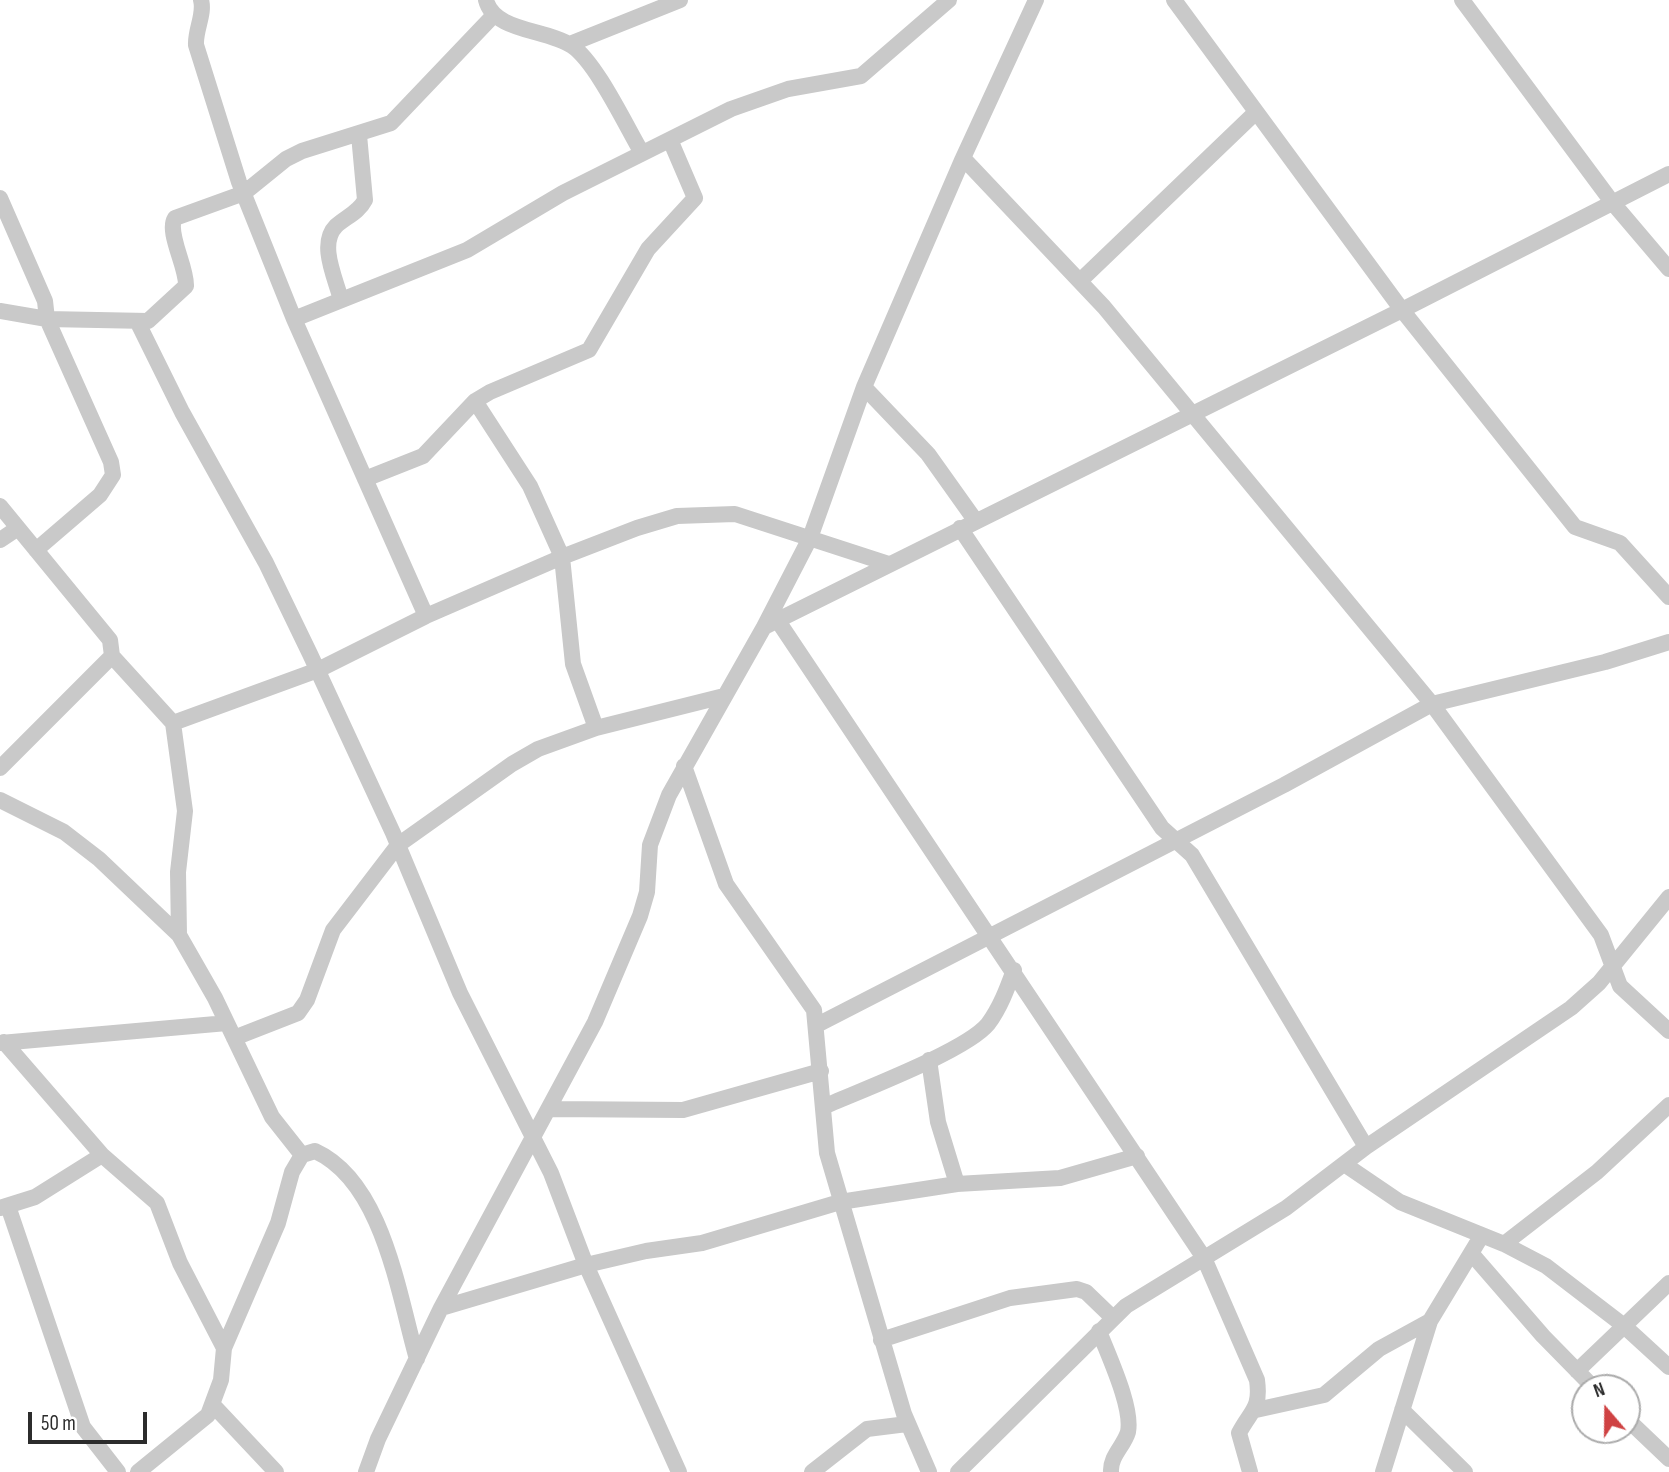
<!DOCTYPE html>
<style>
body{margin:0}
#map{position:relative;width:1669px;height:1472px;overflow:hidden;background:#fff;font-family:"Sofia Sans Condensed",sans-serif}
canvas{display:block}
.north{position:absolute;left:1571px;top:1374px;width:70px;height:70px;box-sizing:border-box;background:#fff;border:2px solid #ababab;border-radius:50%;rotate:340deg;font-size:19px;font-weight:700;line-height:28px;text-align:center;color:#2c2c2c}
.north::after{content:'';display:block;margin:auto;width:24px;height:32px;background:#cf4243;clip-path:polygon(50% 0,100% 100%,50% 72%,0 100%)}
.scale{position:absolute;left:28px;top:1412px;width:119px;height:32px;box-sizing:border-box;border:4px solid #2c2c2c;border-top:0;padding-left:9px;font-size:21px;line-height:24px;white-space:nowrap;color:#2c2c2c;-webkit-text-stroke:5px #fff;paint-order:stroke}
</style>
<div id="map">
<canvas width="1669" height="1472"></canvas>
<div class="north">N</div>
<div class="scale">50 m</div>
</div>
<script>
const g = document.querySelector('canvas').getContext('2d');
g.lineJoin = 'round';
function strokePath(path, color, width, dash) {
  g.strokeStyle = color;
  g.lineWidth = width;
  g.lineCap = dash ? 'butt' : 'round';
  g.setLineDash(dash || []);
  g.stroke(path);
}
strokePath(new Path2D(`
 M 201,0 C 205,14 195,30 196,45 L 239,182 L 294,319 L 426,616
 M 486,0 C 494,32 547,29 572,46 C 596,62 626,126 642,153
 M 1174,0 L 1402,310 L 1575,527 L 1620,543 L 1669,597
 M 1462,0 L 1612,202 L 1669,269
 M 570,44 L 680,0
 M 963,158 L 1104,307 L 1432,704 L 1601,935 L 1620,986 L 1669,1031
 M 0,198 L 45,301 L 47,319 L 111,462 L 113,475 L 100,495 L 36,550
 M 1081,280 L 1255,113
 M 341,300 C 336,279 318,244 336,226 C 346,217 359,212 365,200 L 359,135
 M 0,311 L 47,319 L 148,321 L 186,286 C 187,267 166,232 175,218 L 244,193 L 286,159 L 302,151 L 391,123 L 493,16
 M 294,319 L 467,250 L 563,193 L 731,109 L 788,89 L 861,76 L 949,0
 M 138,323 L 182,412 L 266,563 L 310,654 L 393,833 L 460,993 L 551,1173 L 586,1265 L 679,1472
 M 864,387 L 928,454 L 975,520
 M 475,401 L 530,486 L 562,557 L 573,664 L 596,728
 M 365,479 L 423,456 L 475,401 L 490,392 L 589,350 L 648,249 L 695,198 L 671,142
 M 0,506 L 110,640 L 112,656 L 0,768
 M 960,528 L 1162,828 L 1192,855 L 1366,1147
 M 0,540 L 18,528
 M 778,621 L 1204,1258 L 1257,1380 C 1261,1409 1251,1410 1239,1433 L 1250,1472
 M 764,627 L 1402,310 L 1669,174
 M 112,656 L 173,723 L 185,811 L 178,872 L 179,935
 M 173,723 L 318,670 L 426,616 L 562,557 L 637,528 L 677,516 L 735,514 L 889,564
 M 684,766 L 726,884 L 814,1010 L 827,1153 L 904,1414 L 929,1472
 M 0,800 L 64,832 L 99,859 L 179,935 L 215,998 L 272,1117 L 302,1155 L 315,1151 C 383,1182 398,1293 417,1359
 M 817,1025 L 1284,785 L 1432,704 L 1605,662 L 1669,642
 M 234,1038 L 298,1013 L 307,1000 L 333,930 L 398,845 L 512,764 L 538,749 L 596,728 L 724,696
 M 4,1042 L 102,1155 L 157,1203 L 180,1263 L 224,1348 L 221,1380 L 208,1415 L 138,1472
 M 0,1043 L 227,1023
 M 929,1060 L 938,1122 L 957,1184
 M 823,1107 C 859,1091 966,1051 988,1024 C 1000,1008 1007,989 1014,970
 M 551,1109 L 683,1110 L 821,1071
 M 1344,1164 L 1400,1202 L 1504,1244 L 1546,1266 L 1623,1325 L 1669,1367
 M 8,1206 L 83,1427 L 118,1472
 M 0,1208 L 35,1197 L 102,1155
 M 1504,1244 L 1597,1172 L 1669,1105
 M 1471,1253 L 1543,1336 L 1594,1388
 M 441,1308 L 586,1265 L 646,1251 L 702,1243 L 840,1202 L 957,1184 L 1060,1178 L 1137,1156
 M 1099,1331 C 1108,1355 1133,1407 1128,1432 C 1124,1446 1110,1456 1111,1472
 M 881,1340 L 1010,1298 L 1077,1289 L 1086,1292 L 1113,1318
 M 224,1348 L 278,1223 L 292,1172 L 302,1155
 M 1577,1371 L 1669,1283
 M 213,1405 L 276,1472
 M 1256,1410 L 1324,1395 L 1379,1349 L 1430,1321
 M 1402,1410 L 1465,1472
 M 1627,1419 L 1669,1459
 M 366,1472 L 378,1439 L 441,1308 L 595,1022 L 640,916 L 647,892 L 650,845 L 669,795 L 764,627 L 810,538 L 864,387 L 963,158 L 1036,0
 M 812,1472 L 867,1429 L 907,1424
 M 958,1472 L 1126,1306 L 1286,1208 L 1366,1147 L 1571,1008 L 1599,983 L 1669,897
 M 1383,1472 L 1430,1321 L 1482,1235`), '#c9c9c9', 16);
</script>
